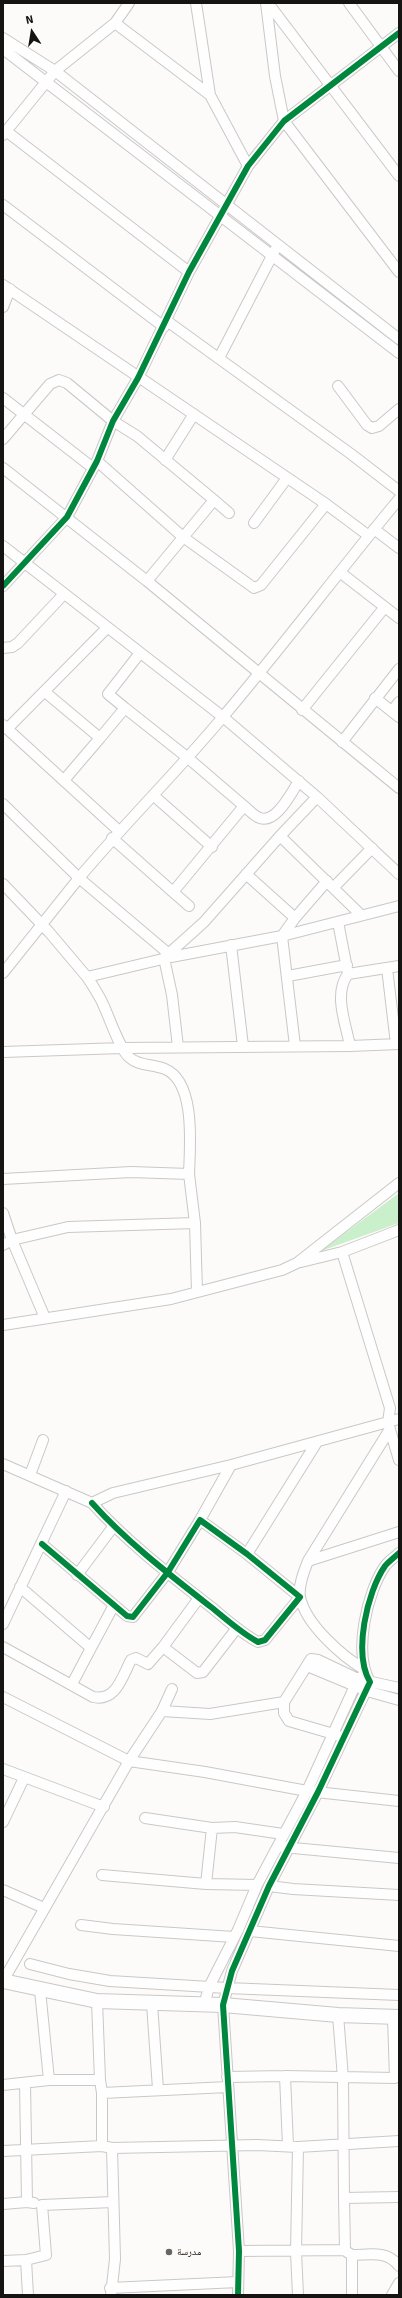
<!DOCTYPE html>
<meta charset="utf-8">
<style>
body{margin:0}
#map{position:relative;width:402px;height:2298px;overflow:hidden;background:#fdfbf9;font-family:Signika,sans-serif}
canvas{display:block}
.frame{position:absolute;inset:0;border:4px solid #161413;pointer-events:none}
.north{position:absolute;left:12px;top:12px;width:40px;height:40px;-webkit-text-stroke:3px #fefaf8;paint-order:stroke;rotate:348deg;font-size:11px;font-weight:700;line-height:16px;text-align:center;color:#161413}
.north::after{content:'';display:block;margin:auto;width:14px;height:18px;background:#161413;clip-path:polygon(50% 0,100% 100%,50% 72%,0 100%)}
</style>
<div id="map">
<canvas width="402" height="2298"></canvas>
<div class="frame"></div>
<div class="north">N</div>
</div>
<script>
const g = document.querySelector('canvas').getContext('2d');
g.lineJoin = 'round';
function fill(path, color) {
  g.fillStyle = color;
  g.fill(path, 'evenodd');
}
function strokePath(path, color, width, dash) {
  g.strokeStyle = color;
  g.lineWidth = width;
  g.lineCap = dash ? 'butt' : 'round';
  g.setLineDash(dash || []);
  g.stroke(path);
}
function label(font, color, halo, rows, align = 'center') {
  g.font = font + ' Signika,"Noto Naskh Arabic",sans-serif';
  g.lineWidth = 3.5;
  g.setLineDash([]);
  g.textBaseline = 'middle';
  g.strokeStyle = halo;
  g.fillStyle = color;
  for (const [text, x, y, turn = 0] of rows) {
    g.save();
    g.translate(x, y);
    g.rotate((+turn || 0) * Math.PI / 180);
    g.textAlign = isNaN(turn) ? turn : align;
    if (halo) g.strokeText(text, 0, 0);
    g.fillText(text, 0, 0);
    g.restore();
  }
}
fill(new Path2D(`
 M 399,1193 L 399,1223 L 321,1251 Z`), '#caefcb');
const street = new Path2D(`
 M 196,3 L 210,95 L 248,166
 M 266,3 L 275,76 L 284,121 L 399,272
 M 268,3 L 399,176
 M 349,3 L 399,71
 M 115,23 L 210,95
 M 3,38 L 55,71 L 399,339
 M 3,49 L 399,353
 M 6,131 L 189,272
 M 3,135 L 55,71 L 115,23 L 129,3
 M 3,205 L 164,327
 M 3,285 L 326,504 L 369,536
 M 3,307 L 10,289
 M 167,321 L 351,454 L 399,491
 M 219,358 L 275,250
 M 338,386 L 367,425 L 372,428 L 379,426 L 399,409
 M 3,398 L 93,468
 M 3,439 L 50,384 L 59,380 L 67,383 L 113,421 L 137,436 L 214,500
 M 165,460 L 194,414
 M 97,461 L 183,537 L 254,588 L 261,585 L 326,504
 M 3,468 L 147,581 L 399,788
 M 254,523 L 287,478
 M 374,529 L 399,548
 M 3,546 L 223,717 L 317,797 L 399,874
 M 341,573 L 399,618
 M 147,581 L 214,500 L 229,513
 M 3,586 L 67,517 L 97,461 L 113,421 L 138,378 L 189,272 L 248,166 L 284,121 L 399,33
 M 3,648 L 12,647 L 18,643 L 64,594
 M 45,692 L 100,738 L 125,708 L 108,694 L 140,653
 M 375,698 L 399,717
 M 125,708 L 188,758 L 244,806
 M 302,710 L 384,608
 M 392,711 L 399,702
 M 3,725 L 119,831
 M 7,729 L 107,628
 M 342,742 L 399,669
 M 65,779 L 100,738
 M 153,795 L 212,847
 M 3,804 L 79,878 L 3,973
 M 280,836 L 317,797
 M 112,838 L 173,892
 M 246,874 L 295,918
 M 3,884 L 49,932 L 87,977 L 171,957 L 282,936 L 399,906
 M 334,887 L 372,848
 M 189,906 L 173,892 L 244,806 C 249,810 254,816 260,818 C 276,824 291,793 299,781
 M 338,922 L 348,974 C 333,994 346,1024 350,1046
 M 231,945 L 243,1046
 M 169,954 L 79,878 C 125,823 176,773 222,718 C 283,646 339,571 399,499
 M 387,968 L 396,1044
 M 348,974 L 399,966
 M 288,976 L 347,965
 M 87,977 C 92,984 96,991 100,998 C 108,1012 119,1050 130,1058 C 139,1066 153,1064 165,1069 C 196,1082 190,1146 189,1174
 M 295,1046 L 282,936 L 295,918 L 327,881
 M 178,1047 L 172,995 L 164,958 L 204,922 L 280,836 L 361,915
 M 3,1052 L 122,1048 L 350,1046 L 399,1044
 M 3,1179 L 131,1172 L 189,1174 L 195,1223 L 197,1292
 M 3,1213 L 12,1240 L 68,1227 L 195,1223
 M 3,1245 L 12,1240 L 45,1318
 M 342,1252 L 390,1408 L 388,1423 L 399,1460
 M 301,1262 L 342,1252 L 399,1230
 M 3,1325 L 171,1299 L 282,1270 L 297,1263 L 399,1183
 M 3,1464 L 92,1503 L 113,1493 L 231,1465 L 399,1419
 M 30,1475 L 43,1440
 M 200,1520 L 231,1465
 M 42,1544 L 127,1616 L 133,1617 L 168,1572 L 200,1520 L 247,1554 L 300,1597 L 265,1640 L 258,1642 C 241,1633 226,1619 211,1607 C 170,1575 127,1542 92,1503
 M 247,1554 L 317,1442
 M 308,1561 L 399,1532
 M 77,1575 L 113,1527
 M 20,1587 L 91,1648 L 72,1684
 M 199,1598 L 163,1647 L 197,1673 L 203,1672 L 237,1628
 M 3,1624 L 66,1491
 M 3,1647 L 93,1697 C 116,1702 122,1677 131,1660 L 136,1658 L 148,1664 L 163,1647
 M 91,1648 L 114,1605
 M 307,1666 L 367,1691 L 399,1700
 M 365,1670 C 342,1656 306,1625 300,1597 C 298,1586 304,1571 308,1561 L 390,1429
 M 3,1697 L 129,1761 L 205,1772 L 307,1791 L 399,1801
 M 162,1711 L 210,1714 L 284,1702
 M 337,1735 L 289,1721 L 284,1713 L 284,1702 L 311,1659 L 318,1660 L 358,1679 L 399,1688
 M 3,1769 L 104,1807
 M 145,1818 L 212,1828 L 235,1827 L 283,1834
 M 3,1822 L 24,1778
 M 283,1847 L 399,1858
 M 102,1875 L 206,1884 L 257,1885
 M 206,1884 L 212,1828
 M 269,1886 L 293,1889 L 399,1895
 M 3,1890 L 44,1908
 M 81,1925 L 113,1929 L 234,1937
 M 250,1931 L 399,1946
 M 30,1964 L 69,1974 L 110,1981 L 227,1988 L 399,1995
 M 3,1981 L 129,1761 L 162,1711 L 172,1689
 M 40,1990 L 49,2080
 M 97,2001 L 100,2080
 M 152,2004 L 158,2089
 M 204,2005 L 209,1987 L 238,1930 L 257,1885 L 307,1791 L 358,1679 L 365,1674
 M 338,2015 L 343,2078 L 344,2198 L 399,2197
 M 285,2076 L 288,2146
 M 227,2077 L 285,2076 L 395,2078 L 393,2017
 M 25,2083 L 27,2202
 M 3,2085 L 49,2080 L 100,2080 L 102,2093 L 228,2087
 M 102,2093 L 102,2146
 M 298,2147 L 296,2252 L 298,2295
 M 3,2151 L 102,2146 L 112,2148 L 257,2145 L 298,2147 L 399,2141
 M 3,2204 L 27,2202 L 34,2203
 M 239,2251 L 345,2250 L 344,2198
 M 347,2252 L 352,2255 L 352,2295
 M 352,2255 C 370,2255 387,2250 399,2266
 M 26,2260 L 46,2255 L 42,2205 L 113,2202
 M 3,2261 L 26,2260 L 28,2295
 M 110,2288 L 238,2282
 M 111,2295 L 115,2259 L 112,2148
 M 238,2295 L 239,2251 L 223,2005 L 232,1971 L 269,1886 L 318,1792 L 370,1682 C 353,1653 367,1592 385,1566 C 389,1561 395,1557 399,1553
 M 392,2295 L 399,2283`);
const secondary = new Path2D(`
 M 3,1981 L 97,2001 L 223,2005 L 338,2015 L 399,2017`);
strokePath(street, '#cac8c7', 12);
strokePath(secondary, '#cac8c7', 16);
strokePath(street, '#fffefe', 10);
strokePath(secondary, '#fffefe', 14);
strokePath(new Path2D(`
 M 3,586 L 67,517 L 97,461 L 113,421 L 138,378 L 189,272 L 248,166 L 284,121 L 399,33
 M 42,1544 L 127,1616 L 133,1617 L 168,1572 L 200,1520 L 247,1554 L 300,1597 L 265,1640 L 258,1642 C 241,1633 226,1619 211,1607 C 170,1575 127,1542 92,1503
 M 238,2295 L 239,2251 L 223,2005 L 232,1971 L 269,1886 L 318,1792 L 370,1682 C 353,1653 367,1592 385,1566 C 389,1561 395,1557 399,1553`), '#00873e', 6);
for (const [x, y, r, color] of [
 [169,2252,4,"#676564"]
]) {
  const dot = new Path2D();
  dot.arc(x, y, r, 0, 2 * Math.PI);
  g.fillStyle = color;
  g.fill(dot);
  strokePath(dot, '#fefaf8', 1.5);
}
label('10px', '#161413', '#fefaf8', [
 ["مدرسة",177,2252]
], 'left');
</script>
